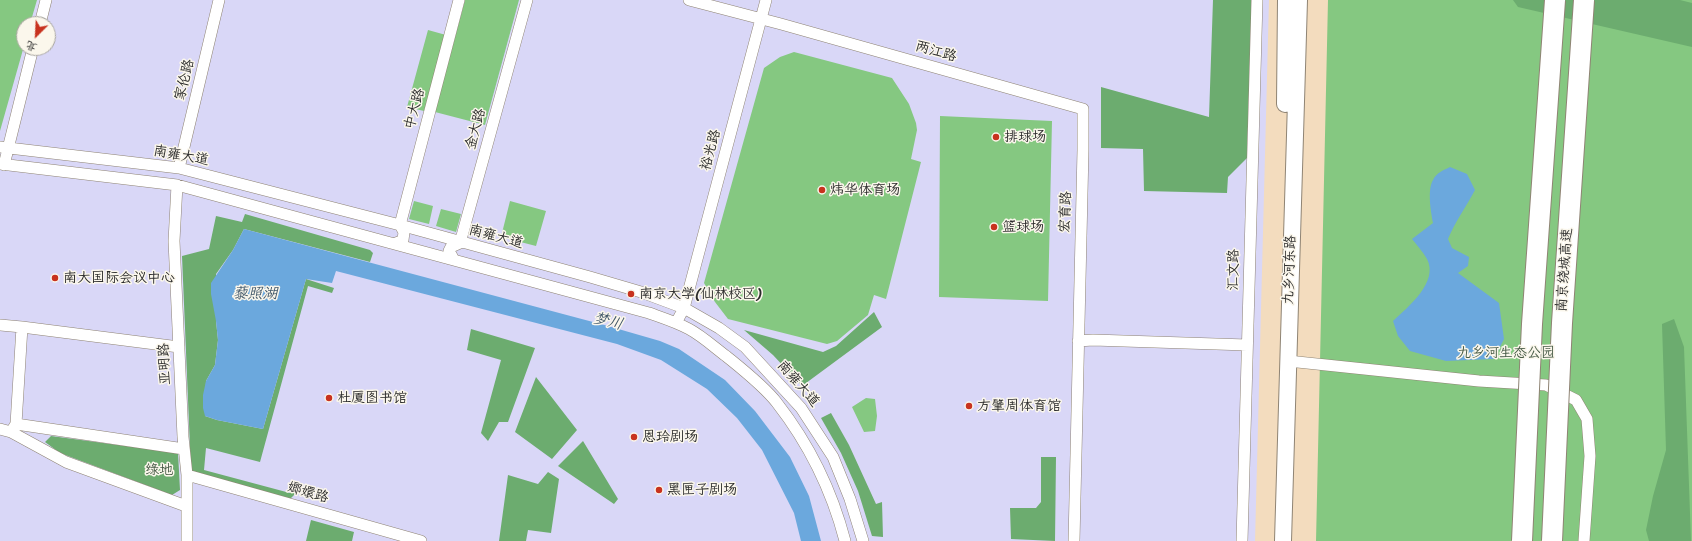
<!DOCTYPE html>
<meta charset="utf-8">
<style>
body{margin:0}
#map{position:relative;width:1692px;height:541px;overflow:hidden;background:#f3dcbe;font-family:Sriracha,"LXGW WenKai TC",sans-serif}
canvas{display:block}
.north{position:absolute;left:16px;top:16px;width:40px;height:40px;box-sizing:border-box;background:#fbf7ec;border:1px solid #a8a59f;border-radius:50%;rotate:204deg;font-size:11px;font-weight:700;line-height:16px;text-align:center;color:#2b2b2b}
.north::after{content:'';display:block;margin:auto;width:14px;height:18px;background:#c8321e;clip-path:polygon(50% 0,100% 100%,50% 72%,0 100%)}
</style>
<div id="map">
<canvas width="1692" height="541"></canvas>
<div class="north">北</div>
</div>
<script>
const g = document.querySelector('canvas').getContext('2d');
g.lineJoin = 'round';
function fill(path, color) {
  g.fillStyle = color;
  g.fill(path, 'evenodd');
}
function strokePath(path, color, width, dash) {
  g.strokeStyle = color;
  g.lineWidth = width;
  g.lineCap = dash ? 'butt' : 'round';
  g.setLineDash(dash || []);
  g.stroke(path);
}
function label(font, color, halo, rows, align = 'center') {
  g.font = font + ' Sriracha,"LXGW WenKai TC",sans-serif';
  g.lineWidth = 3;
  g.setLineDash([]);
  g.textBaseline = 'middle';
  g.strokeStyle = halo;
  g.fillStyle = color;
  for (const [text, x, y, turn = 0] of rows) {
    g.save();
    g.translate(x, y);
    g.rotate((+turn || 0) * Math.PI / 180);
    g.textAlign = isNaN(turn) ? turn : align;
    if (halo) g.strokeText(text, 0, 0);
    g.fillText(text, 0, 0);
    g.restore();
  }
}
fill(new Path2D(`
 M 0,0 L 1269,0 L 1255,541 L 0,541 ZM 24,24 L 48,24 L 48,48 L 24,48 Z`), '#d9d7f7');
fill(new Path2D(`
 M 0,0 L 37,0 L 30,24 L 24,24 L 24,46 L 0,131 Z
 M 465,0 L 519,0 L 485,125 L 435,112 Z
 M 1328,0 L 1692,0 L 1692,541 L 1316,541 Z
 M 428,30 L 446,35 L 424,111 L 407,107 Z
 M 794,52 L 892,78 L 909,104 L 916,123 L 917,130 L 911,159 L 921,162 L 886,299 L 874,295 L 868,315 L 837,341 L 827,344 L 728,319 L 715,302 L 704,283 L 764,68 L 780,57 Z
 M 940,116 L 1052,121 L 1048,301 L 939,297 Z
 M 414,201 L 433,206 L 429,224 L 409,219 Z
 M 510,201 L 546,211 L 536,246 L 501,237 Z
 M 441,209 L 461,214 L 456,232 L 436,226 Z
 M 866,398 L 875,399 L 877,416 L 875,431 L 864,432 L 852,407 Z`), '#85c881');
fill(new Path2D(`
 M 1213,0 L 1252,0 L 1247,158 L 1228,177 L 1227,193 L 1144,191 L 1143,149 L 1101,148 L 1101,87 L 1209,117 Z
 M 1513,0 L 1680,0 L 1692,3 L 1692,47 L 1518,7 Z
 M 245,214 L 370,250 L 373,253 L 370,262 L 244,229 L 233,250 L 216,274 L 216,321 L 218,340 L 215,365 L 206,381 L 205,416 L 217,420 L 263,429 L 306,279 L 334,288 L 332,293 L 308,286 L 260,462 L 206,448 L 204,470 L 290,493 L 292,486 L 301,488 L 289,500 L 191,472 L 182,256 L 209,249 L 216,216 L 242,222 Z
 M 874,312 L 882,327 L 802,386 L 773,355 L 744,330 L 823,352 L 836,346 Z
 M 1674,319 L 1684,347 L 1691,541 L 1649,541 L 1646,530 L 1653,496 L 1666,450 L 1662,324 Z
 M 471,329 L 535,348 L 508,422 L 499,422 L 488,441 L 481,433 L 501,360 L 467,350 Z
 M 536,377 L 577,430 L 552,459 L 515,432 Z
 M 831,413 L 849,445 L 876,504 L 882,502 L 883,537 L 872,536 L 858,491 L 841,453 L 821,418 Z
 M 51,436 L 178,453 L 180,490 L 172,495 L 60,453 L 45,442 Z
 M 583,441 L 618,499 L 614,504 L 558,466 Z
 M 1041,457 L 1056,457 L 1055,541 L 1011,539 L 1010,508 L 1036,508 L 1041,502 Z
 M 548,472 L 559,479 L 551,533 L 528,530 L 526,541 L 499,541 L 508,475 L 538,484 Z
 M 311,520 L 354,532 L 352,541 L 306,541 Z`), '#6cac6f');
fill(new Path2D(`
 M 1450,167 L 1467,174 L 1475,190 C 1466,207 1455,222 1448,239 L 1452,248 L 1469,257 L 1468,266 L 1458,273 L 1499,303 L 1504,339 L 1494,359 L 1446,361 L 1410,351 L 1398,336 L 1393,321 C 1408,307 1439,282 1427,259 C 1423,252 1417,245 1412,239 L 1433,223 C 1431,212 1427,190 1433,180 C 1436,173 1444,170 1450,167 Z
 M 244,229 L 608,326 L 660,341 L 679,349 L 725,380 L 755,411 L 790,457 L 809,496 L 821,541 L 801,541 L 794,513 L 762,450 L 737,418 L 707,389 L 661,360 L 617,344 L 336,271 L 332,283 L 306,279 L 263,429 L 217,420 L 205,416 L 203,408 L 203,395 L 206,381 L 215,365 L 218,340 L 216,321 L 211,294 L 211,283 L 233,250 Z`), '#6ba8dd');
const minor = new Path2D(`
 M 689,0 L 781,24 L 1083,109 L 1083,150 L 1074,541
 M 40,24 L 46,0
 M 0,147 L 179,168 L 400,225 L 590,277 L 641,292 L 684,308 L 719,328 L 745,347 L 801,408 L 833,457 L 850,499 L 863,541
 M 0,164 L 177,185 L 649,313 C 663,318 676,322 689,329 C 702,336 714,347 726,356 C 742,369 765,387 777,403 C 809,444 832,491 845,541
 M 4,165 L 33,48
 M 179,168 L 219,0
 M 177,185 L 174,241 L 183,437 L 187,475 L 187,541
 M 396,243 L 403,240 L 404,232 L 400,225 L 459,0
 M 454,260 L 449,251 L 451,247 L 460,243 L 527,0
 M 676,323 L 684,308 L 766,0
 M 0,325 L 22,327
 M 1078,341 L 1093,340 L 1247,345
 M 1288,361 L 1479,381 L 1546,385 L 1576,400 L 1587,419 L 1590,456 L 1584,541
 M 16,424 L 22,327 L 179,347
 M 0,429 L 11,432 L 16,424 L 184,449
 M 11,432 L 66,462 L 186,506
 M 187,475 L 421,541
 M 1242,541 L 1257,0`);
const secondary = new Path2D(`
 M 1285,104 L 1286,0
 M 1283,541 L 1299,0`);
strokePath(minor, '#8f8474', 12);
strokePath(secondary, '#8f8474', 18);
strokePath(minor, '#fff', 11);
strokePath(secondary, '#fff', 16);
const motorwayBridge = new Path2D(`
 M 1522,541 L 1532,324 L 1555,0
 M 1552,541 L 1562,323 L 1584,0`);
strokePath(motorwayBridge, '#8f8474', 22, []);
strokePath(motorwayBridge, '#fff', 20);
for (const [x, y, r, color] of [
 [996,137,4,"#c8321e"],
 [822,190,4,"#c8321e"],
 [994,227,4,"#c8321e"],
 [55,278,4,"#c8321e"],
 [631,294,4,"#c8321e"],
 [329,398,4,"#c8321e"],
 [969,406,4,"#c8321e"],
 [634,437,4,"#c8321e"],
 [659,490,4,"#c8321e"]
]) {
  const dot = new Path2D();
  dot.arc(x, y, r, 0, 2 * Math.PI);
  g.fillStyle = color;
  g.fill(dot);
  strokePath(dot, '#fbf7ec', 1.5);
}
label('14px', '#2b2b2b', '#fbf7ec', [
 ["两江路",936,52,16],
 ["家伦路",185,80,-76],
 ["中大路",415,109,-75],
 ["金大路",476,129,-75],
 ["裕光路",711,150,-75],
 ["南雍大道",181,156,10],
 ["宏育路",1066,212,-88],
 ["南雍大道",496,237,15],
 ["汇文路",1234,270,-89],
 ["九乡河东路",1290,270,-88],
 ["南京绕城高速",1565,270,-86],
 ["亚明路",165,364,-93],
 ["南雍大道",798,384,49],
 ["嫏嬛路",308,493,16]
]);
label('14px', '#2b2b2b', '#fbf7ec', [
 ["排球场",1004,137],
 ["炜华体育场",830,190],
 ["篮球场",1002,227],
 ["南大国际会议中心",63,278],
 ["南京大学(仙林校区)",639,294],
 ["杜厦图书馆",337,398],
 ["方肇周体育馆",977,406],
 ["恩玲剧场",642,437],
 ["黑匣子剧场",667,490]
], 'left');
label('14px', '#465a45', '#fbf7ec', [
 ["九乡河生态公园",1506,353],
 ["绿地",159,470]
]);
label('italic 15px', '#415769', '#fbf7ec', [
 ["藜照湖",255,294],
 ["梦川",608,322,15]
]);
</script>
